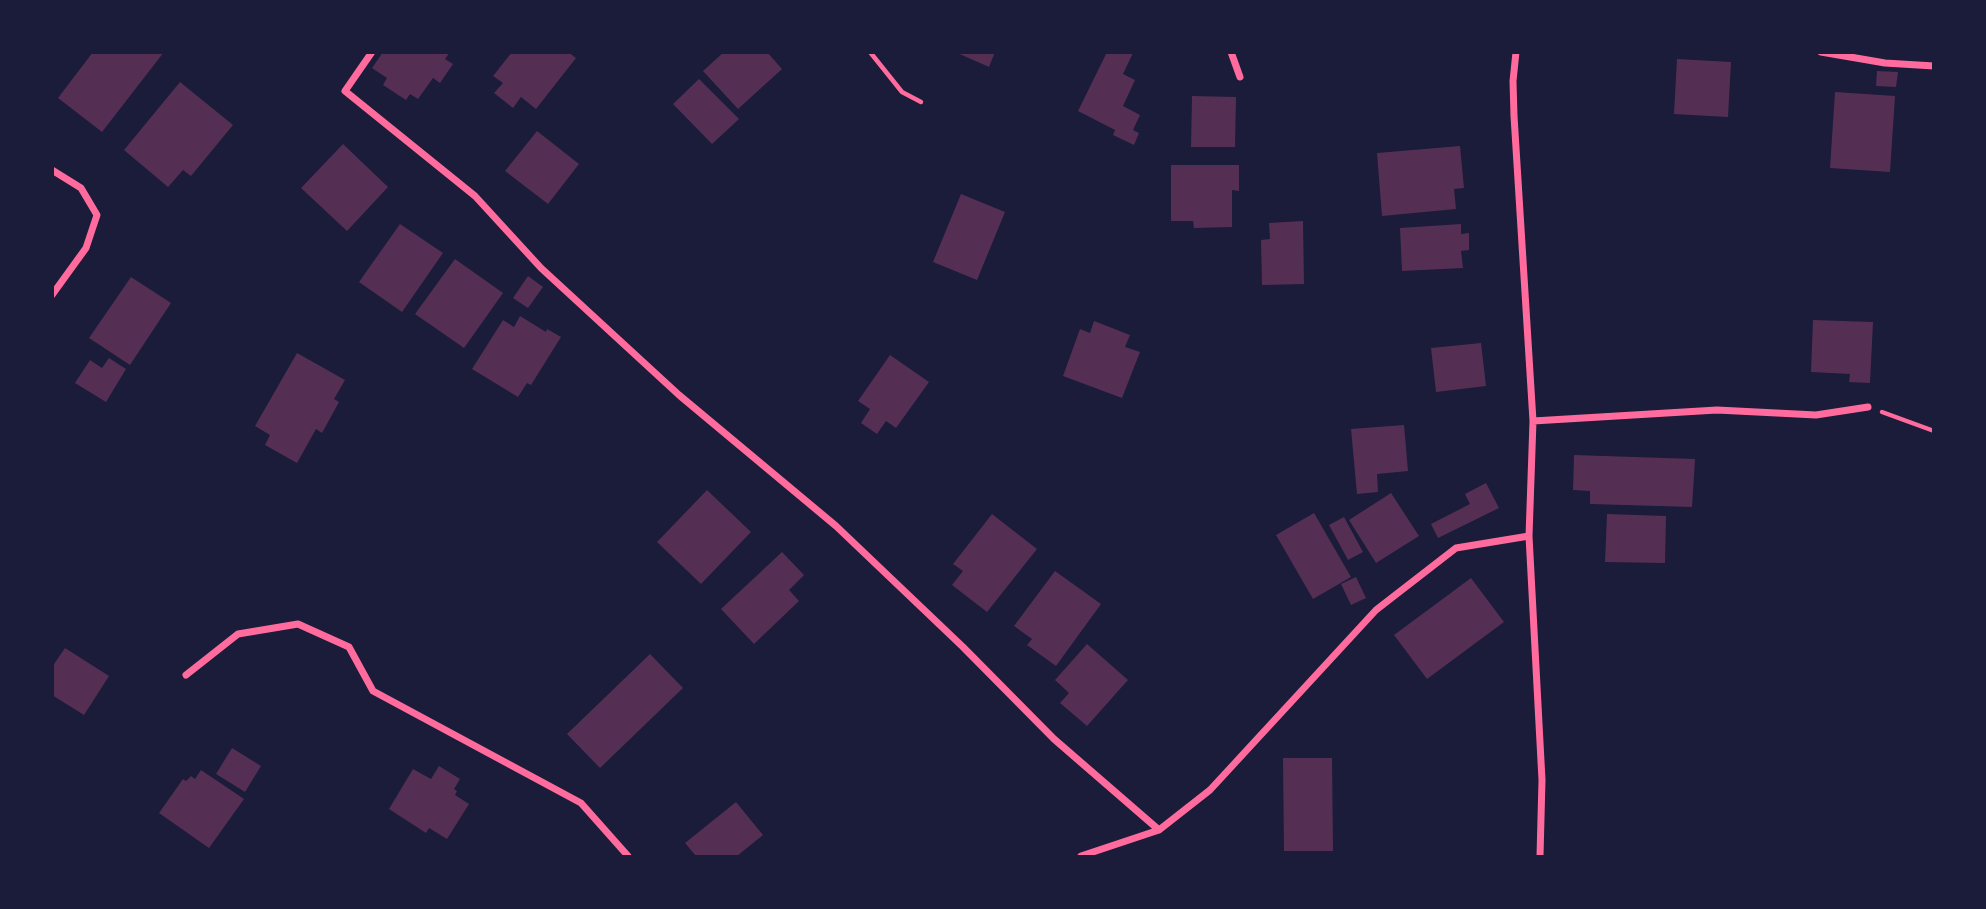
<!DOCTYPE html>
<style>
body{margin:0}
#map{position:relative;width:1986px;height:909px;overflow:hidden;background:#1b1b3a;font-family:"Exo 2",sans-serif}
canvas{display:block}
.frame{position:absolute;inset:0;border:54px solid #1b1b3a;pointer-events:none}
</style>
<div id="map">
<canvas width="1986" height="909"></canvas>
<div class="frame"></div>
</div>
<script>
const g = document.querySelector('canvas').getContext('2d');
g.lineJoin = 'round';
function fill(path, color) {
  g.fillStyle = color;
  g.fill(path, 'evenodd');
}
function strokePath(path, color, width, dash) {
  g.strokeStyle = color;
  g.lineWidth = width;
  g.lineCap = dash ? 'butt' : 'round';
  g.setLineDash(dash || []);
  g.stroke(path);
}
fill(new Path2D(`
 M 93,52 L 164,52 L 102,132 L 58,98 Z
 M 383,52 L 450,52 L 445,59 L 453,64 L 440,83 L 433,78 L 418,99 L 410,94 L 406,100 L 383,85 L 387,78 L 372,68 Z
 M 512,52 L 568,52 L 576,58 L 536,109 L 521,97 L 513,108 L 494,93 L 503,83 L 493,76 Z
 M 724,52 L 767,52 L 782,69 L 738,109 L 703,71 Z
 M 955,52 L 995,52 L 989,67 Z
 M 1107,52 L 1133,53 L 1123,74 L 1135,80 L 1123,106 L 1140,115 L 1133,130 L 1139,133 L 1134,145 L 1113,135 L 1115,130 L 1078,111 Z
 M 1677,59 L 1731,62 L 1728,117 L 1674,114 Z
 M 1877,71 L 1898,72 L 1896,87 L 1876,86 Z
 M 699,79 L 739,119 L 712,144 L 673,104 Z
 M 180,82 L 233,125 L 191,176 L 183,170 L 168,187 L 124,150 Z
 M 1835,92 L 1895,96 L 1890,172 L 1830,168 Z
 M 1192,96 L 1236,97 L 1235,147 L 1191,147 Z
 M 537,131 L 579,164 L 548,204 L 505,171 Z
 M 343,144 L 388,187 L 347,231 L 301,188 Z
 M 1460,146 L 1464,188 L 1454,189 L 1456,209 L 1382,216 L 1377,153 Z
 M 1171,165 L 1239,165 L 1239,191 L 1232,190 L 1232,227 L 1194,228 L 1193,221 L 1171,221 Z
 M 961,194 L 1005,212 L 977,280 L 933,262 Z
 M 1303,221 L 1304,284 L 1262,285 L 1261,240 L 1270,239 L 1269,223 Z
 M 400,224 L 443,253 L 402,312 L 359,282 Z
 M 1461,224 L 1461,234 L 1469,233 L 1469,250 L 1461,251 L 1463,268 L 1402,271 L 1400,228 Z
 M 455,259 L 503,293 L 464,348 L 415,314 Z
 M 528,276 L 543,287 L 528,308 L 513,298 Z
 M 131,277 L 171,303 L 130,365 L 89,338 Z
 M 520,316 L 546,332 L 547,329 L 561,337 L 531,385 L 527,383 L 518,397 L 472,369 L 503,320 L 514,327 Z
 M 1813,320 L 1873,322 L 1870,383 L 1849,382 L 1850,374 L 1811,372 Z
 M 1094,321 L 1130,335 L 1125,347 L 1140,352 L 1122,398 L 1063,376 L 1080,329 L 1090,333 Z
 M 1481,343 L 1486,386 L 1436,392 L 1431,348 Z
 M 297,353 L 345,380 L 334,399 L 339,402 L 322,433 L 316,429 L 297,463 L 265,445 L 270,435 L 255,426 Z
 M 890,355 L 929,382 L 896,428 L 886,421 L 877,434 L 861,423 L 870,409 L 858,401 Z
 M 109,358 L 126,369 L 106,402 L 75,383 L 90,360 L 102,368 Z
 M 1404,425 L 1408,471 L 1377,474 L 1378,492 L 1357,494 L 1351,429 Z
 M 1574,455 L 1695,459 L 1692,507 L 1590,504 L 1590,491 L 1573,490 Z
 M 1486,483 L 1499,508 L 1438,538 L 1431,524 L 1470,504 L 1465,494 Z
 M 707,490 L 751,532 L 701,584 L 657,542 Z
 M 1391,493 L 1419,536 L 1376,563 L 1349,520 Z
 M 1314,513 L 1351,577 L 1313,599 L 1276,535 Z
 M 992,514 L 1037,549 L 987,612 L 952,585 L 963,571 L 953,564 Z
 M 1607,514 L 1666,516 L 1665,563 L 1605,562 Z
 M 1344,517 L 1363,552 L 1348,560 L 1329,525 Z
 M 782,552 L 804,575 L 789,590 L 799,601 L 754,644 L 721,609 Z
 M 1055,571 L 1101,604 L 1056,666 L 1027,645 L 1032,639 L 1014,626 Z
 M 1356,577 L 1366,598 L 1351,605 L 1341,584 Z
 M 1471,578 L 1504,622 L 1427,679 L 1394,635 Z
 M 1087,644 L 1128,680 L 1087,726 L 1060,703 L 1069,693 L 1055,680 Z
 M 65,648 L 109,676 L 84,715 L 52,695 L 52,667 Z
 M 650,654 L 683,688 L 600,768 L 567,734 Z
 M 232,748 L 261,766 L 245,792 L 216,774 Z
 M 1283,758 L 1332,758 L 1333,851 L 1284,851 Z
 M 439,766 L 460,779 L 454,789 L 457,791 L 455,795 L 469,804 L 447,839 L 429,828 L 426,833 L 389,809 L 413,769 L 431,779 Z
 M 201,770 L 244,799 L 209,848 L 159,813 L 183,779 L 186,781 L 191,776 L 195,779 Z
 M 736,802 L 763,835 L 737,856 L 696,856 L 685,843 Z`), '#542f53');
strokePath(new Path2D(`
 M 870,52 L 902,92 L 921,102
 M 1882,412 L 1934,431`), '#ff6b9d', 4.5);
strokePath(new Path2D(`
 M 372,52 L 345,91 L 475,196 L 541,268 L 679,395 L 836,526 L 963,647 L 1054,739 L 1159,830
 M 1231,52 L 1240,77
 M 1516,52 L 1513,81 L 1514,116 L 1533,421 L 1529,536 L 1542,780 L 1540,856
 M 1821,52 L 1885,63 L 1934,66
 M 52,170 L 81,188 L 97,215 L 86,248 L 52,295
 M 1533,421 L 1717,410 L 1816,415 L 1868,407
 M 186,675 L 238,634 L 298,624 L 349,647 L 373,691 L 581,803 L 628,856
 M 1081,856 L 1159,830 L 1210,790 L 1376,610 L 1456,548 L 1529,536`), '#ff6b9d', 7);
</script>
